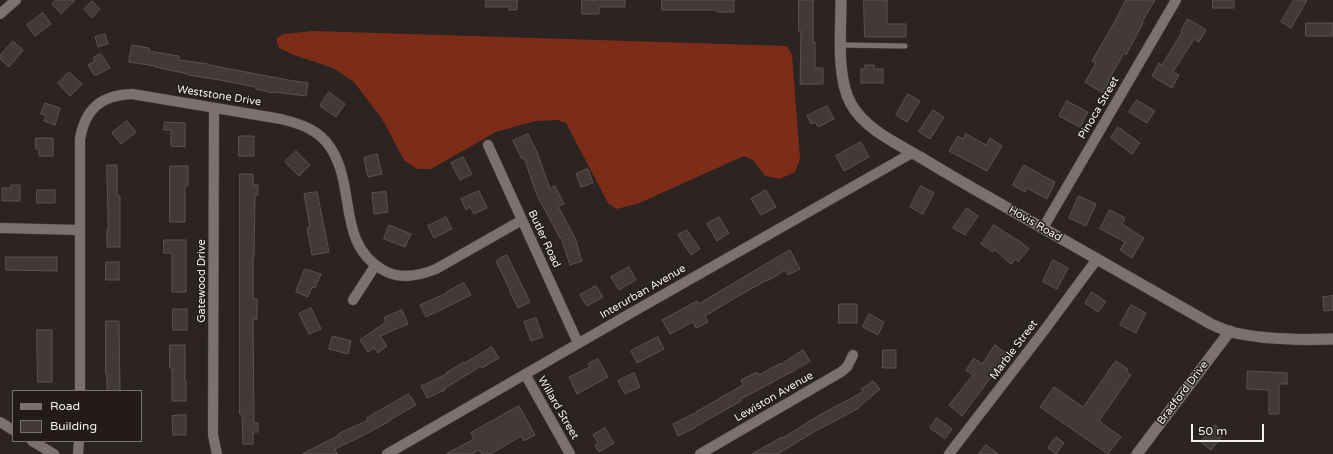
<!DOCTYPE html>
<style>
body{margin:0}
#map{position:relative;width:1333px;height:454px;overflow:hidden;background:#2b2422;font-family:"Varela Round",sans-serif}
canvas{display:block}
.legend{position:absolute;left:12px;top:390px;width:130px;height:52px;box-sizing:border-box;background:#221b19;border:1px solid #76706e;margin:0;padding:5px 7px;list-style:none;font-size:12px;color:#f5f0ee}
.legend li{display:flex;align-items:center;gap:8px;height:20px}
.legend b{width:20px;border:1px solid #76706e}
.scale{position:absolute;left:1191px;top:424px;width:73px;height:18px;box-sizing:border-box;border:2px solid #f5f0ee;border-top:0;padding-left:5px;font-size:12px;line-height:14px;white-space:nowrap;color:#f5f0ee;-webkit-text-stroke:3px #221b19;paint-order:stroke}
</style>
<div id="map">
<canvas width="1333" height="454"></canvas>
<ul class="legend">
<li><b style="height:5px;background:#7b7270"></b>Road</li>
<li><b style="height:11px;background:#423a38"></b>Building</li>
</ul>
<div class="scale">50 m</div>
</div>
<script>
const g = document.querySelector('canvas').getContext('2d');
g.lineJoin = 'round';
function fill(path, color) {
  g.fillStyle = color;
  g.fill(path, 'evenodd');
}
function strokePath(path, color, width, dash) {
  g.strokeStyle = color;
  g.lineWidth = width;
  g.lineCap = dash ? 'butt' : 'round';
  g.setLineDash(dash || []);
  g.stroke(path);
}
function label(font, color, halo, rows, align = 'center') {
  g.font = font + ' "Varela Round",sans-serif';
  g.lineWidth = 3;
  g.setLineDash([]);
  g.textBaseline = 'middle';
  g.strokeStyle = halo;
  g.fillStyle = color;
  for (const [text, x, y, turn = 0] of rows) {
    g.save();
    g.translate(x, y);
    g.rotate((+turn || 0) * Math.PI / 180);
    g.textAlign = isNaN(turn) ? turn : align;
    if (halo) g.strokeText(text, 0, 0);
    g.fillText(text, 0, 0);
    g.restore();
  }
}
fill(new Path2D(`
 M 314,31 L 787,46 L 792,55 L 800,159 L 795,172 L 780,179 L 765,176 L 753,160 L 744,156 L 637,204 L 616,209 L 608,203 L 566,123 L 558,120 L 535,121 L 496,132 L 431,169 L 417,169 L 404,160 L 382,119 L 354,82 L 333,68 L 294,55 L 279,48 L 276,39 L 283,34 Z`), '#7d2d17');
const building = new Path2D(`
 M 56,0 L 75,0 L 61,14 L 52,4 Z
 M 486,0 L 517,0 L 517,10 L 509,10 L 509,7 L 486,7 Z
 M 582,0 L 625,0 L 625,7 L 599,7 L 599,14 L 582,14 Z
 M 662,0 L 734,0 L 734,12 L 717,12 L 717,10 L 662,10 Z
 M 799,0 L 813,0 L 813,42 L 815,42 L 815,68 L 823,68 L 823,84 L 800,84 L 801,31 L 799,31 Z
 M 864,0 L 887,0 L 887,24 L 906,24 L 906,37 L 865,37 Z
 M 1126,0 L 1155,0 L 1142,22 L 1143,23 L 1126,55 L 1124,53 L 1108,81 L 1109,81 L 1103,93 L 1085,82 L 1096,63 L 1092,61 L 1114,23 Z
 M 1213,0 L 1234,0 L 1234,8 L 1213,8 Z
 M 1294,0 L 1307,0 L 1291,28 L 1281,22 Z
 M 92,1 L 100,9 L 92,18 L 84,9 Z
 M 43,13 L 51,24 L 35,36 L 27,25 Z
 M 1188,19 L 1206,30 L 1199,42 L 1194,39 L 1173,72 L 1179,75 L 1172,88 L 1152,76 L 1159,63 L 1162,65 L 1182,32 L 1181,31 Z
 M 1306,23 L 1333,23 L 1333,36 L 1306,36 Z
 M 105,34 L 108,44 L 98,47 L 95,37 Z
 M 13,41 L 23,50 L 9,67 L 0,59 L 0,56 Z
 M 132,45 L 149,48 L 149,51 L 179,56 L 179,60 L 209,64 L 209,65 L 288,80 L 308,83 L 306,96 L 273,92 L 273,93 L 256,89 L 256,87 L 220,80 L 188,75 L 188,74 L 155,67 L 155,66 L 129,62 Z
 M 101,54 L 110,68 L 97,75 L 94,75 L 88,65 L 95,61 L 93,58 Z
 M 865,65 L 874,65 L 874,69 L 883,69 L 883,83 L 861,83 L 861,69 L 865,69 Z
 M 69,72 L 82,84 L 70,96 L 58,83 Z
 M 329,92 L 345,104 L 336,117 L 320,106 Z
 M 908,94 L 920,101 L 907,122 L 896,115 Z
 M 1137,100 L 1155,111 L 1147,123 L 1129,112 Z
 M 1067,101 L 1088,112 L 1080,127 L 1059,116 Z
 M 45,103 L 60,108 L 55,125 L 44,121 L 46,115 L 41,114 Z
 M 827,106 L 834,119 L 818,127 L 815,122 L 811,124 L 807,116 Z
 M 933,110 L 944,117 L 930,139 L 919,132 Z
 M 127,121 L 136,132 L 121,144 L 112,133 Z
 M 165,122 L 185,123 L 185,147 L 171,146 L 171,130 L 164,130 Z
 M 1118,127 L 1140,143 L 1132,154 L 1111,138 Z
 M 528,134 L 537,152 L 550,189 L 555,186 L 564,204 L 558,206 L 575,238 L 582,261 L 570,265 L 561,237 L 560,238 L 537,195 L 524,158 L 522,159 L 513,141 Z
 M 966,134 L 986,145 L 990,138 L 1002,146 L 987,171 L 949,151 L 958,136 L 963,139 Z
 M 239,136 L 254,136 L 254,156 L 239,156 Z
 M 36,138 L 53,138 L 53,156 L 39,156 L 39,149 L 36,149 Z
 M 861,142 L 869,157 L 844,171 L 836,156 Z
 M 296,151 L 310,165 L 299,176 L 285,162 Z
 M 377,154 L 382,174 L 368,177 L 364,158 Z
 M 463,157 L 472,174 L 460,180 L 451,163 Z
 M 107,165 L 117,165 L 117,196 L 120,196 L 120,247 L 107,247 L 107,229 L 108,229 Z
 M 1024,165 L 1036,172 L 1055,182 L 1047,199 L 1027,188 L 1025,192 L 1013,185 Z
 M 170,166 L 188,166 L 188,186 L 185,186 L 185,222 L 170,222 Z
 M 588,169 L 593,183 L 581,187 L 576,174 Z
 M 240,174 L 253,174 L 253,185 L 258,185 L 258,195 L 255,195 L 254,257 L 253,257 L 253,299 L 257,299 L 257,319 L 253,319 L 254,423 L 258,423 L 258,432 L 253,432 L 253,444 L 243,444 L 242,414 L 240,414 Z
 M 11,185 L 20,185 L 20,201 L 2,201 L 2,188 L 11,188 Z
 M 921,186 L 934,193 L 923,214 L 910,207 Z
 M 37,190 L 55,190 L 55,203 L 37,203 Z
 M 766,190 L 776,207 L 761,215 L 751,199 Z
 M 479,191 L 487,208 L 474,214 L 470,207 L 466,210 L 461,199 Z
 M 317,192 L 329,252 L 312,255 L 307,228 L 310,227 L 304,194 Z
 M 386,192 L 388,212 L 374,214 L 372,193 Z
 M 1079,196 L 1096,204 L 1086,226 L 1069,218 Z
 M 967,208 L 978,216 L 965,235 L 953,228 Z
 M 1110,210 L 1125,218 L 1122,224 L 1144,238 L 1132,258 L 1120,250 L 1125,242 L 1100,229 Z
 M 446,217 L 452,229 L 434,238 L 428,226 Z
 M 719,217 L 729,233 L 717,241 L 707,224 Z
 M 389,225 L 411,234 L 405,247 L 384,239 Z
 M 994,225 L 1017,240 L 1018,240 L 1029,249 L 1018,262 L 1016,259 L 1011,264 L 995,250 L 993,252 L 981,244 Z
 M 687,230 L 700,249 L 691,255 L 678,235 Z
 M 164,240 L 186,240 L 186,292 L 172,292 L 172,253 L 164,253 Z
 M 790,250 L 800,269 L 788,275 L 786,270 L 767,281 L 767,280 L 740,295 L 705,316 L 708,322 L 696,328 L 693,322 L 670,334 L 662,320 L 697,301 L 698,304 Z
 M 507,255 L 530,302 L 518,308 L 509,290 L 510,290 L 496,261 Z
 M 6,257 L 57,257 L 57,271 L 6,270 Z
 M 1053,260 L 1068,268 L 1057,289 L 1043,282 Z
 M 106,262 L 119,262 L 119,280 L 106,280 Z
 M 629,267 L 636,280 L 619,290 L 611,277 Z
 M 305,269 L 321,274 L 315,288 L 312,287 L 308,297 L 296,292 Z
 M 464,283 L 471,295 L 426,317 L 420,305 L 447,293 L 447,292 Z
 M 596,286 L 603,297 L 587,306 L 580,295 Z
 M 1092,292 L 1106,302 L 1098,312 L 1085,303 Z
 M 1333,296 L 1333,310 L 1324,311 L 1323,297 Z
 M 839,304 L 857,304 L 857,323 L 839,323 Z
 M 1131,305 L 1146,313 L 1136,333 L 1120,325 Z
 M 311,308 L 321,329 L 309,334 L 299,314 Z
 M 173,309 L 187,309 L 187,330 L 173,330 Z
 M 402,310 L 408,324 L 380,336 L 387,346 L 378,353 L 374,348 L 368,352 L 360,340 L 386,322 L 384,318 Z
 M 869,314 L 884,322 L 878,335 L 863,327 Z
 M 536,318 L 543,337 L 531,341 L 524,322 Z
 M 106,321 L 119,321 L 120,391 L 107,391 L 107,374 L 106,374 Z
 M 37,330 L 52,330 L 52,382 L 38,382 Z
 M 333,336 L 351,341 L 348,354 L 329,349 Z
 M 658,337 L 664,349 L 637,363 L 631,351 Z
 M 170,345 L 185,345 L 185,381 L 186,381 L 186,401 L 172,401 L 172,368 L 170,368 Z
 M 995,345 L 1010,356 L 1002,367 L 1000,365 L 962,416 L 949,405 L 973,375 L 966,370 L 974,358 L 982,364 Z
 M 492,347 L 499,358 L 482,368 L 481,366 L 444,389 L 445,390 L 427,398 L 421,386 L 447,374 L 446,373 L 464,362 L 464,363 Z
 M 803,350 L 810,361 L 797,369 L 741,399 L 741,401 L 695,427 L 695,428 L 678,436 L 673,424 L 697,412 L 696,412 L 743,385 L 741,380 L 757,372 L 759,375 L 781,363 L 781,364 Z
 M 883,350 L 896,350 L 896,368 L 883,368 Z
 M 598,359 L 608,377 L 577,394 L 569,377 L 590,367 L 588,364 Z
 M 1116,361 L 1128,369 L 1126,371 L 1131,375 L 1099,421 L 1121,437 L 1108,454 L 1040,407 L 1054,387 L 1083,407 Z
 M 1248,371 L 1287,373 L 1287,384 L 1279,384 L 1279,414 L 1269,414 L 1269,390 L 1247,389 Z
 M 634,373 L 640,387 L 625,394 L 618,381 Z
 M 873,381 L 880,389 L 859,407 L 859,408 L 812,433 L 778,454 L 752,454 L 782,437 L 783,438 L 816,417 L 863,392 L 861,390 Z
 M 409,394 L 416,405 L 390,420 L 390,421 L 362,436 L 335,449 L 337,454 L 302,454 L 339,435 L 338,434 L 368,420 L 367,418 Z
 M 519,406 L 535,435 L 524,441 L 521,436 L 491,454 L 482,454 L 479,450 L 472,454 L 446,454 L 474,439 L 471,433 Z
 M 186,415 L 186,435 L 173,435 L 172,416 Z
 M 937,418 L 952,429 L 945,439 L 930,428 Z
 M 1215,425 L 1225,433 L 1211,450 L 1201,442 Z
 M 605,428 L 614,443 L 599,452 L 595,445 L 598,443 L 593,435 Z
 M 1056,437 L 1064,443 L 1056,454 L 1048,448 Z
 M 986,445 L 998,454 L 979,454 Z`);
fill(building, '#423a38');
strokePath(building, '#5c5351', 1);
const service = new Path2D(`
 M 841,45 L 905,46`);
const minor = new Path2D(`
 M 0,14 L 16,0
 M 214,108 L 213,435 L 217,454
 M 488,145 L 578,343
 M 0,228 L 79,230
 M 1043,228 L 1176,0
 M 353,300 L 375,266
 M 525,374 L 570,454
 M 80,391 L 80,139 C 85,109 101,95 132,94 L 281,119 C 301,124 319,130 330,147 C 357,187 336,243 383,270 C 400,280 419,276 436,269 L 522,220
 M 0,422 L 13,430
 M 32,441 L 54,454
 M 78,454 L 79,441
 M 387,454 L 631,313 L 912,153
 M 700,454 L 841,372 L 847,367 L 853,355
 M 949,454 L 1043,332 L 1097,259`);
const tertiary = new Path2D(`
 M 841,0 C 841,31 836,77 851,104 C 865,129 896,143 920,157 C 943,171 967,185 990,198 C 1064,240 1137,282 1211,324 C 1218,327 1224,330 1231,332 C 1260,339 1303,340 1333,339
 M 1137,454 L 1230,331`);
strokePath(service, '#463f3d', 6);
strokePath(minor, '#463f3d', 11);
strokePath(tertiary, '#463f3d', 12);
strokePath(service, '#7b7270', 5);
strokePath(minor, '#7b7270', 10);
strokePath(tertiary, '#7b7270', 11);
label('11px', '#f5f0ee', '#221b19', [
 ["Weststone Drive",219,96,9],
 ["Pinoca Street",1099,108,-60],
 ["Hovis Road",1035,224,30],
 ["Butler Road",544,239,65],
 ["Gatewood Drive",202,281,-90],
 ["Interurban Avenue",643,292,-30],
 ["Marble Street",1014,350,-53],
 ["Bradford Drive",1183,393,-53],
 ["Lewiston Avenue",774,397,-30],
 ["Willard Street",558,408,60]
]);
</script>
